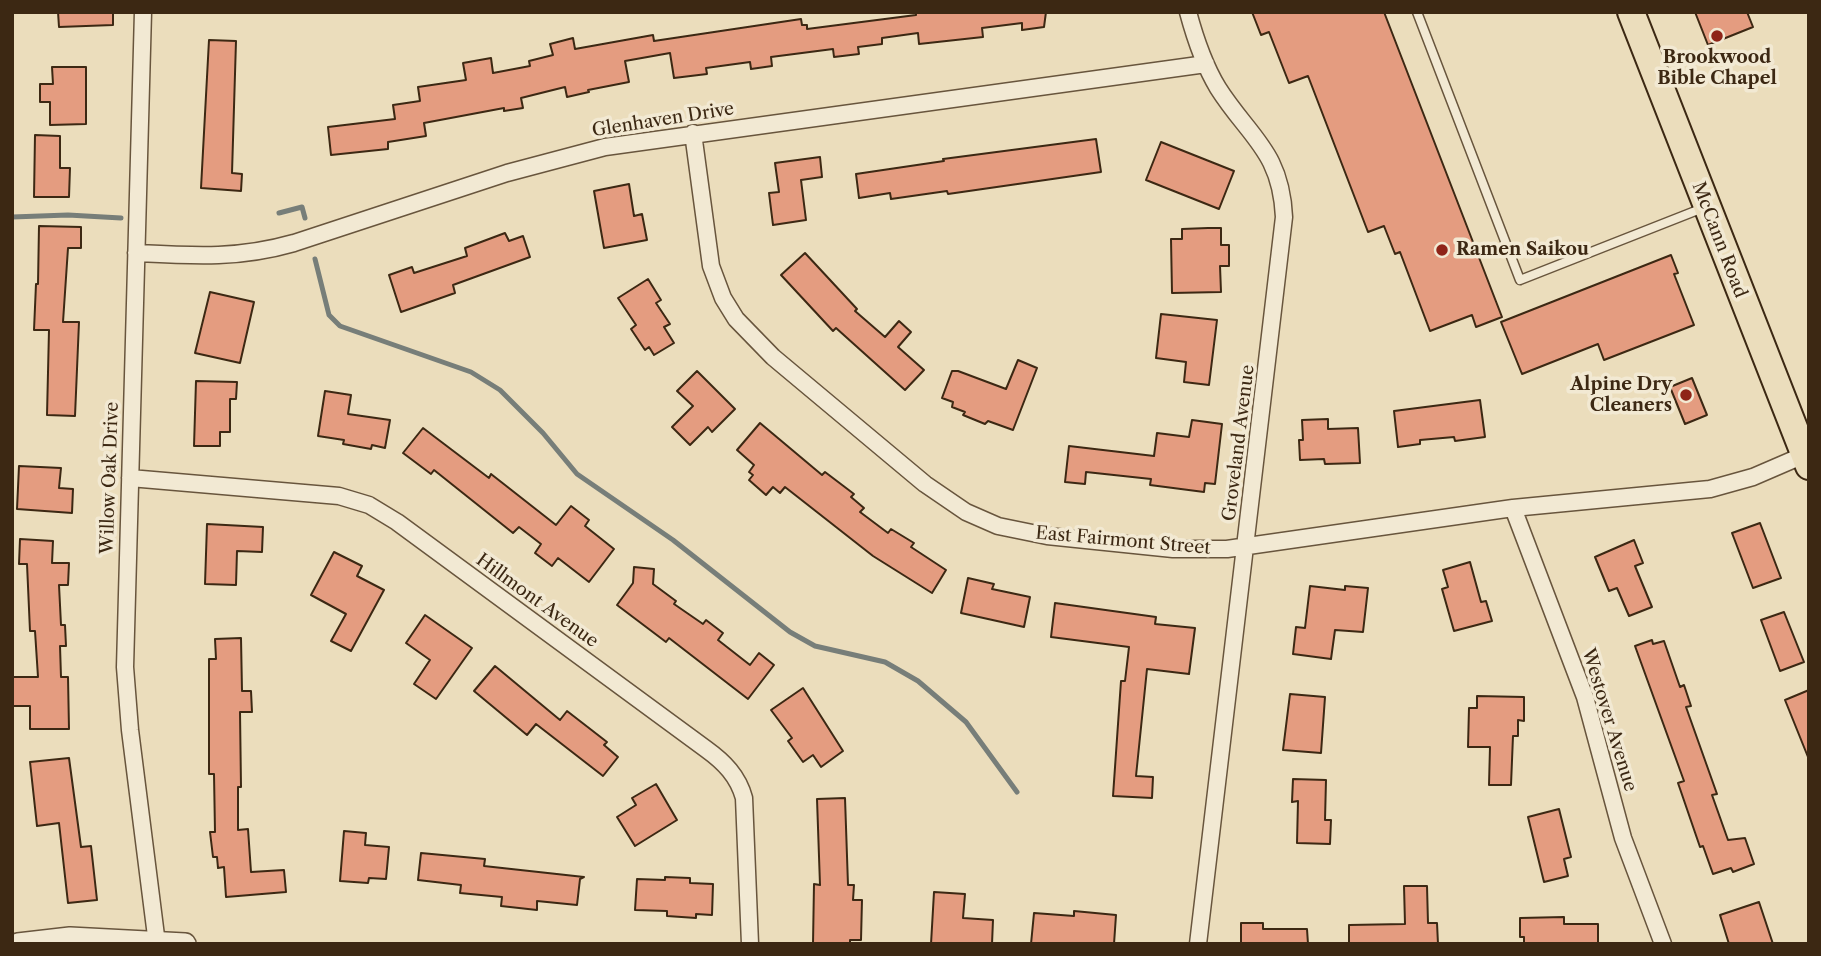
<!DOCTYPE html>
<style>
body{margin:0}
#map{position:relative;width:1821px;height:956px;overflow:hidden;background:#ebddbc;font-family:"Libre Caslon Text",serif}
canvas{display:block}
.frame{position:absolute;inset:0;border:14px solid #3c2813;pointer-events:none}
</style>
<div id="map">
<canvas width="1821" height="956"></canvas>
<div class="frame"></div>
</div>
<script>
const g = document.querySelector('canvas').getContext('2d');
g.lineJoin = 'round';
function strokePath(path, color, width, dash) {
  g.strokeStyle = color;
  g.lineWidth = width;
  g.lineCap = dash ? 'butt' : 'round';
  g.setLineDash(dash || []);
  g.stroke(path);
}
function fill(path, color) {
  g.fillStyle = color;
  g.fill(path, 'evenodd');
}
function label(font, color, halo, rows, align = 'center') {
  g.font = font + ' "Libre Caslon Text",serif';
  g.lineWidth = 7;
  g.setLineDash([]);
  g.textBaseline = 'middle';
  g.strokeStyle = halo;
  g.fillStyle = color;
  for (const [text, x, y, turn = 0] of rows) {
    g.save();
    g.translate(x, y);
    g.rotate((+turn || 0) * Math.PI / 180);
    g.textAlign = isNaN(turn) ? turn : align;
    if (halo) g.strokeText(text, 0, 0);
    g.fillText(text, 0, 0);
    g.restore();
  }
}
strokePath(new Path2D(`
 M 279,213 L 302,207 L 305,218
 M 12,217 L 68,215 L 121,218
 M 315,259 L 329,315 L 340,326 L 471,372 L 500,390 L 543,433 L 577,474 L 673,540 L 790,632 L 815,646 L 885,662 L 918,681 L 966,722 L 1017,792`), '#777e79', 5);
const building = new Path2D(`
 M 58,12 L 113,12 L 113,25 L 59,27 Z
 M 916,12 L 1046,12 L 1044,27 L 1022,30 L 1022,23 L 982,28 L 983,37 L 919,44 L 918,33 L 882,38 L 882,44 L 858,47 L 859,54 L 834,57 L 833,49 L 771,57 L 772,66 L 751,69 L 750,62 L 706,68 L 707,74 L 674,78 L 670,53 L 625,61 L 629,82 L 588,90 L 589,92 L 567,97 L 565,87 L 521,98 L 523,108 L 504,111 L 504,108 L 424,123 L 426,136 L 388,142 L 388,149 L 331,155 L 328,127 L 395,119 L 393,105 L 420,101 L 418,87 L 466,80 L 463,63 L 491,58 L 493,73 L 530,66 L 529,61 L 553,55 L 550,44 L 573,38 L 575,49 L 653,35 L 654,41 L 801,19 L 802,25 L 807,25 L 807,29 L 916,15 Z
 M 1252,12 L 1384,12 L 1502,317 L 1476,327 L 1472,315 L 1430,331 L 1400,252 L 1395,254 L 1384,226 L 1368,232 L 1308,76 L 1289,83 L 1269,32 L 1261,35 Z
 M 1695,12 L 1747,12 L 1753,27 L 1708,45 Z
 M 209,40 L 236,41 L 232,173 L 242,174 L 241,191 L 201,188 Z
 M 52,67 L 86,67 L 86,124 L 50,125 L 50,102 L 40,102 L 40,84 L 53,84 Z
 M 35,135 L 60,136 L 60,168 L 70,168 L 69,197 L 34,197 Z
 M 1096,139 L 1101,172 L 948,194 L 947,191 L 891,199 L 890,193 L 859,198 L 856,174 L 944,161 L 943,159 Z
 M 1161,142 L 1234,171 L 1219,209 L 1146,180 Z
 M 820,157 L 822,177 L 801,180 L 806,220 L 773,225 L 769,193 L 779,192 L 775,163 Z
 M 629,184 L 634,216 L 642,214 L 647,240 L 604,248 L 594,191 Z
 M 39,226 L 81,227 L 81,248 L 68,248 L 63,322 L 79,322 L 75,416 L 47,415 L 49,330 L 34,330 L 36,284 L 38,284 Z
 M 1208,228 L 1221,228 L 1221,245 L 1229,245 L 1229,266 L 1220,266 L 1221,292 L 1172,293 L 1171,239 L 1182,239 L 1182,229 Z
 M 505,233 L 509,241 L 523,236 L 530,257 L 453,285 L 455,293 L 401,312 L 389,275 L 412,267 L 414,273 L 467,256 L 465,248 Z
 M 805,253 L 857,309 L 855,311 L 885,337 L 899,321 L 911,332 L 898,347 L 924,370 L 905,390 L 836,328 L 833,331 L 781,275 Z
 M 1671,255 L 1678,273 L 1674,274 L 1694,325 L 1604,360 L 1598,344 L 1522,374 L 1501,322 Z
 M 648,279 L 661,300 L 656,303 L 670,324 L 664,327 L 674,343 L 654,355 L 649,347 L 645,350 L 631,329 L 636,325 L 618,298 Z
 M 210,292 L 254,302 L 240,363 L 195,353 Z
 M 1161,314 L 1217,320 L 1209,385 L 1184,382 L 1186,362 L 1156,358 Z
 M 1018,360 L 1037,368 L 1013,430 L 988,421 L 985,424 L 963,415 L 965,412 L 952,407 L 953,402 L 942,398 L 952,371 L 958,371 L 1006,389 Z
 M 697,371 L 735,409 L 712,432 L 708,427 L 690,445 L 672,427 L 693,406 L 677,391 Z
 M 1692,378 L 1707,415 L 1685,424 L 1670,387 Z
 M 196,381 L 237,382 L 236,399 L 230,399 L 230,432 L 220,432 L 220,446 L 194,446 Z
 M 325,391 L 351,395 L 348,414 L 390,420 L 385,448 L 372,445 L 371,449 L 343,444 L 344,440 L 318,436 Z
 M 1480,400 L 1485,437 L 1455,441 L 1454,437 L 1420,440 L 1420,444 L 1398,447 L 1394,411 Z
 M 1328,419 L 1328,429 L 1358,428 L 1360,463 L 1325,464 L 1324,459 L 1300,460 L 1299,440 L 1303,440 L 1302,420 Z
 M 1192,420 L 1222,424 L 1215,484 L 1205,483 L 1204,492 L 1150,485 L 1151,479 L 1086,472 L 1085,484 L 1065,482 L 1069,446 L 1154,456 L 1157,433 L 1189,437 Z
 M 760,423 L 822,475 L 825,472 L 854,494 L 851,497 L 864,508 L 860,512 L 888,533 L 891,529 L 914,543 L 911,547 L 946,570 L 932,593 L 873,556 L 785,487 L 780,493 L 773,487 L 766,495 L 749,480 L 753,475 L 749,472 L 754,465 L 737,450 Z
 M 423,428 L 489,478 L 491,474 L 556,525 L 571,506 L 589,520 L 585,526 L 614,549 L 589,582 L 558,558 L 552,566 L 535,553 L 541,544 L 519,527 L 513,533 L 434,470 L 431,474 L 403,453 Z
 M 19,466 L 61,468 L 59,488 L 73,489 L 72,513 L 17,509 Z
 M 1760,523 L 1781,578 L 1753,588 L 1732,533 Z
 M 207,524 L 263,527 L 262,552 L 237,551 L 236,585 L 205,584 Z
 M 20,539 L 53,541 L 52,563 L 69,563 L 68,585 L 59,585 L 61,625 L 65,625 L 66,646 L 60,646 L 61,677 L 68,677 L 69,729 L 30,729 L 30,706 L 12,706 L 12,677 L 38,677 L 35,631 L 30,631 L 27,564 L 19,564 Z
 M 1634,540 L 1643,563 L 1635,566 L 1652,607 L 1629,616 L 1617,588 L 1609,591 L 1595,557 Z
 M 334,552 L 362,566 L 357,576 L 384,590 L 351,651 L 331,641 L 346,614 L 311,595 Z
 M 1470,562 L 1481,602 L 1486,601 L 1492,621 L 1454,631 L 1442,589 L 1448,587 L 1443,570 Z
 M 634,567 L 654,569 L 653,584 L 676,601 L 674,604 L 703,624 L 706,620 L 723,633 L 718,640 L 750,665 L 759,653 L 774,665 L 748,699 L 669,638 L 666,642 L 617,605 L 633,583 Z
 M 968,578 L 994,584 L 992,589 L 1030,597 L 1024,627 L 961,613 Z
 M 1310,586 L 1345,590 L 1345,586 L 1368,588 L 1363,632 L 1335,630 L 1331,659 L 1293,654 L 1296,627 L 1305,628 Z
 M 1055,603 L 1156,617 L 1155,624 L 1195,628 L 1189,674 L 1147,669 L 1136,776 L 1153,777 L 1152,798 L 1113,796 L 1121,681 L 1125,681 L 1129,647 L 1051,637 Z
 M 1784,612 L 1804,662 L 1780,671 L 1761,620 Z
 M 425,615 L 472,648 L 436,699 L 414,684 L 430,660 L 406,643 Z
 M 241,638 L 242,691 L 251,691 L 252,712 L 240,712 L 241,787 L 238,787 L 238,830 L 248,829 L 251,872 L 284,870 L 286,892 L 226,897 L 224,867 L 218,868 L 217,857 L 213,857 L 210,832 L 215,832 L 214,774 L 209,774 L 209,659 L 216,659 L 215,639 Z
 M 1652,640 L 1653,644 L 1664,641 L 1680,687 L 1684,685 L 1691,706 L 1686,707 L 1717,794 L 1712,795 L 1728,840 L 1745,838 L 1754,864 L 1733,872 L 1731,868 L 1713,874 L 1703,846 L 1700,847 L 1678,783 L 1684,781 L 1635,646 Z
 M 495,666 L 560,720 L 567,711 L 607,742 L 604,745 L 618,757 L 603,776 L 536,724 L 527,735 L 474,691 Z
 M 803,688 L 843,751 L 821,767 L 813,755 L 803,762 L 788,741 L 792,738 L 771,710 Z
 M 1809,690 L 1809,757 L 1808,757 L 1785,700 Z
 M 1290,694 L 1325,697 L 1321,753 L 1283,750 Z
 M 1477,696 L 1524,697 L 1524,721 L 1518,720 L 1518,736 L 1513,736 L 1511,785 L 1489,785 L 1490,747 L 1468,747 L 1469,708 L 1477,708 Z
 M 69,758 L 81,847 L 91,846 L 97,900 L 68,903 L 59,823 L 37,826 L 30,762 Z
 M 1293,779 L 1326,780 L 1325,820 L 1331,820 L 1330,844 L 1297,843 L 1298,801 L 1292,802 Z
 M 656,784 L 677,820 L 635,846 L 617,817 L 636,805 L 632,798 Z
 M 845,798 L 848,885 L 854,885 L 853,900 L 862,900 L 861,940 L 850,940 L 850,944 L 813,944 L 814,884 L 820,885 L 817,799 Z
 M 1559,809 L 1571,857 L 1564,859 L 1568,876 L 1544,882 L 1528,817 Z
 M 344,831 L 366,833 L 365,845 L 389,847 L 386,879 L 369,878 L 368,883 L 340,881 Z
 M 421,853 L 485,859 L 484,866 L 584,877 L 580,879 L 577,905 L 537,901 L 537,910 L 501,906 L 502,897 L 460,893 L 461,885 L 418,880 Z
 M 665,877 L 690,878 L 690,883 L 713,884 L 712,915 L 696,914 L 696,918 L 667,916 L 667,911 L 635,910 L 637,879 L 665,880 Z
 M 1404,886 L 1427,886 L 1428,923 L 1437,923 L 1438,944 L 1349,944 L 1349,925 L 1405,924 Z
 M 934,892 L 965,894 L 963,918 L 993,920 L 992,944 L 931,944 Z
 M 1759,902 L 1773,944 L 1729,944 L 1720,915 Z
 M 1074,911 L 1116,915 L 1114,944 L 1031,944 L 1034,913 L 1074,916 Z
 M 1564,917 L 1564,924 L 1598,924 L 1598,944 L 1524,944 L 1524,937 L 1520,937 L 1520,918 Z
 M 1241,923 L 1263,923 L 1263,929 L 1307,929 L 1308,944 L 1241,944 Z`);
fill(building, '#e49c80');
strokePath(building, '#3c2813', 2);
const service = new Path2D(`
 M 1417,12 L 1520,280 L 1703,208`);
const minor = new Path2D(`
 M 143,12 L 125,667 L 130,730 L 157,944
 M 1188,12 C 1195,38 1204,65 1218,88 C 1249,137 1281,151 1284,217 L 1198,944
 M 693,133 L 711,266 L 723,298 L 736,319 L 773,357 L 925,484 L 966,512 L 998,526 L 1047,536 L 1173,549 L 1227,549 L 1513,508 L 1710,489 L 1753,477 L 1804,455
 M 136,253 C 194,256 238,259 294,243 L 507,173 L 605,147 L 1206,64
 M 130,478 L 339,496 L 369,505 L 397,522 L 706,749 C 724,762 738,776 744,798 L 750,944
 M 1513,508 L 1585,697 L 1623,838 L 1663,944`);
const tertiary = new Path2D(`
 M 18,944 L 70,938 L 185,944`);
const primary = new Path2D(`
 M 1631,12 L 1809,466`);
strokePath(service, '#68553d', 11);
strokePath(minor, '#68553d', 19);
strokePath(tertiary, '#68553d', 24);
strokePath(primary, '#3c2813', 30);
strokePath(service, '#f2e9d3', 8);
strokePath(minor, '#f2e9d3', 16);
strokePath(tertiary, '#f2e9d3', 21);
strokePath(primary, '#ebddbc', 26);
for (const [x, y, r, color] of [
 [1717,36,7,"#8f2418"],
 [1442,250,7,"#8f2418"],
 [1686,395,7,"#8f2418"]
]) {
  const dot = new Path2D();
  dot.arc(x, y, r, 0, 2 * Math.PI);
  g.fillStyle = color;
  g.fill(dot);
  strokePath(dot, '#f2e9d3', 2.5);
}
label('bold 18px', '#3c2813', '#f2e9d3', [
 ["Brookwood",1717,58],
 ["Bible Chapel",1717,79],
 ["Ramen Saikou",1456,250,"left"],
 ["Alpine Dry",1672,385,"right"],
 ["Cleaners",1672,406,"right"]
]);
label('18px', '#3c2813', '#f2e9d3', [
 ["Glenhaven Drive",663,120,-9],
 ["McCann Road",1719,240,69],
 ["Groveland Avenue",1239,443,-83],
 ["Willow Oak Drive",110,478,-88],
 ["East Fairmont Street",1123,541,5],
 ["Hillmont Avenue",537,601,36],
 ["Westover Avenue",1609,720,73]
]);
</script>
